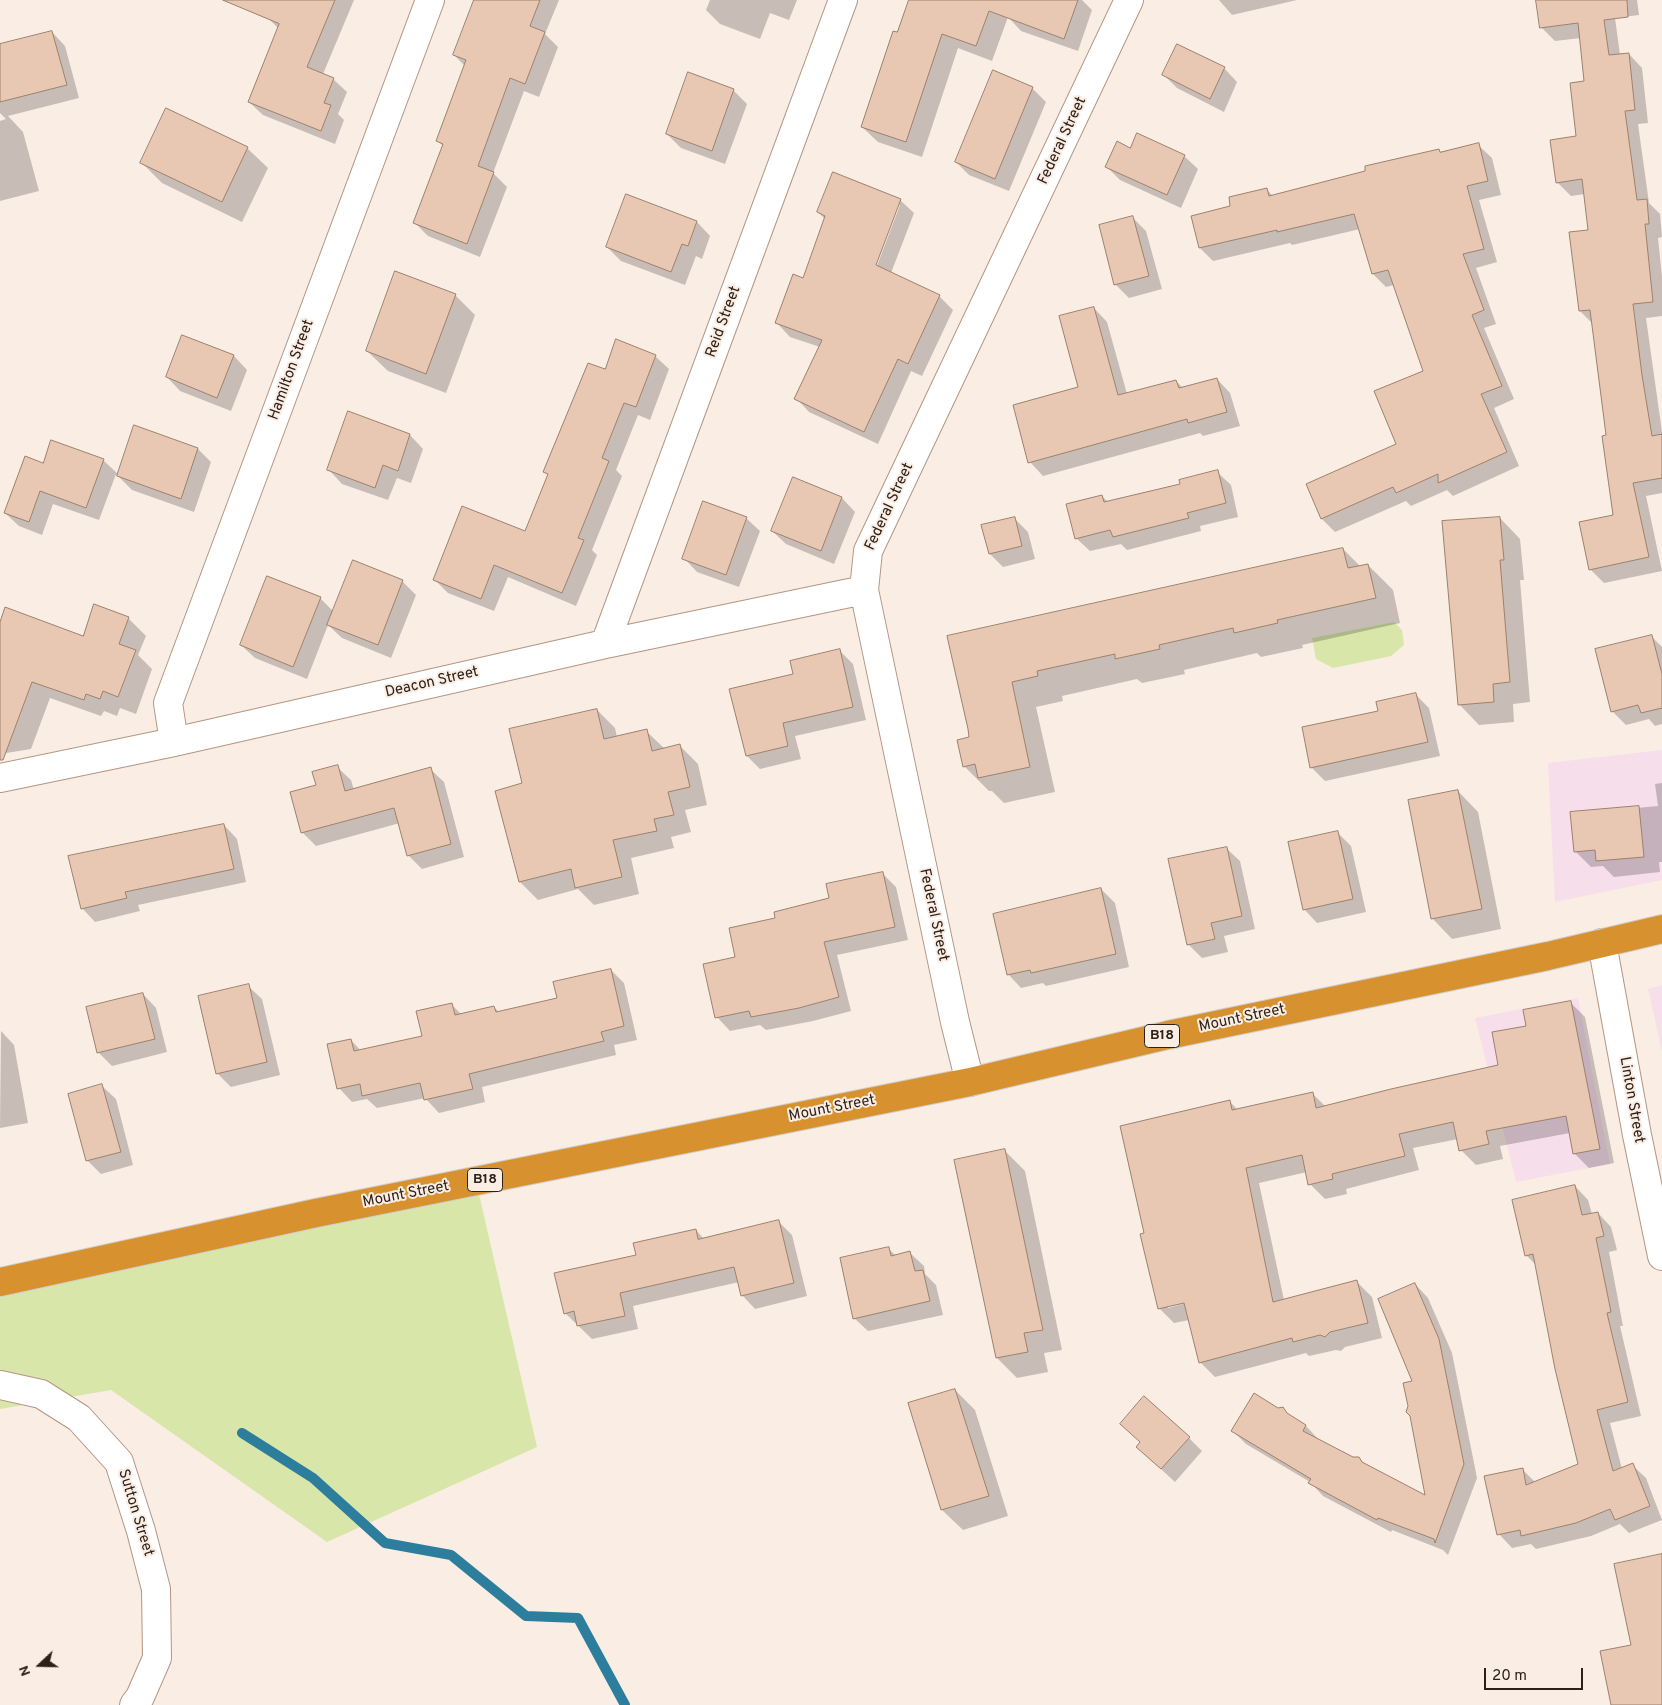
<!DOCTYPE html>
<style>
body{margin:0}
#map{position:relative;width:1662px;height:1705px;overflow:hidden;background:#faede4;font-family:Overpass,sans-serif}
canvas{display:block}
.north{position:absolute;left:15px;top:1640px;width:50px;height:50px;-webkit-text-stroke:4px #faede4;paint-order:stroke;rotate:249deg;font-size:14px;font-weight:700;line-height:20px;text-align:center;color:#2c2018}
.north::after{content:'';display:block;margin:auto;width:18px;height:22px;background:#2c2018;clip-path:polygon(50% 0,100% 100%,50% 72%,0 100%)}
.scale{position:absolute;left:1484px;top:1668px;width:99px;height:22px;box-sizing:border-box;border:2px solid #2c2018;border-top:0;padding-left:6px;font-size:15px;line-height:18px;white-space:nowrap;color:#2c2018;-webkit-text-stroke:4px #faede4;paint-order:stroke}
</style>
<div id="map">
<canvas width="1662" height="1705"></canvas>
<div class="north">N</div>
<div class="scale">20 m</div>
</div>
<script>
const g = document.querySelector('canvas').getContext('2d');
g.lineJoin = 'round';
function fill(path, color) {
  g.fillStyle = color;
  g.fill(path, 'evenodd');
}
function strokePath(path, color, width, dash) {
  g.strokeStyle = color;
  g.lineWidth = width;
  g.lineCap = dash ? 'butt' : 'round';
  g.setLineDash(dash || []);
  g.stroke(path);
}
function label(font, color, halo, rows, align = 'center') {
  g.font = font + ' Overpass,sans-serif';
  g.lineWidth = 4;
  g.setLineDash([]);
  g.textBaseline = 'middle';
  g.strokeStyle = halo;
  g.fillStyle = color;
  for (const [text, x, y, turn = 0] of rows) {
    g.save();
    g.translate(x, y);
    g.rotate((+turn || 0) * Math.PI / 180);
    g.textAlign = isNaN(turn) ? turn : align;
    if (halo) g.strokeText(text, 0, 0);
    g.fillText(text, 0, 0);
    g.restore();
  }
}
fill(new Path2D(`
 M 1662,750 L 1662,880 L 1555,902 L 1548,763 Z
 M 1662,985 L 1662,1051 L 1648,989 Z
 M 1578,998 L 1610,1164 L 1516,1182 L 1475,1018 Z`), '#f6deeb');
fill(new Path2D(`
 M 1394,622 L 1402,630 L 1404,645 L 1391,656 L 1333,668 L 1316,659 L 1312,638 Z
 M 476,1181 L 537,1447 L 327,1542 L 111,1390 L 0,1409 L 0,1282 Z`), '#d8e6a9');
fill(new Path2D(`
 M 275,0 L 354,0 L 323,74 L 333,79 L 347,92 L 338,114 L 344,120 L 335,144 L 263,115 L 249,102 L 279,29 L 268,18 Z
 M 486,0 L 559,0 L 545,34 L 558,47 L 539,97 L 524,91 L 493,173 L 507,187 L 480,257 L 428,236 L 415,223 L 444,147 L 438,141 L 465,66 L 454,55 Z
 M 710,0 L 797,0 L 789,20 L 770,13 L 760,39 L 720,24 L 706,10 Z
 M 910,0 L 1082,0 L 1092,10 L 1078,51 L 1021,31 L 1008,17 L 992,61 L 958,48 L 922,157 L 878,142 L 862,127 Z
 M 1219,0 L 1297,0 L 1232,15 Z
 M 1538,0 L 1637,0 L 1639,15 L 1615,18 L 1620,55 L 1629,54 L 1642,68 L 1648,123 L 1638,124 L 1649,203 L 1660,214 L 1662,237 L 1658,238 L 1662,277 L 1662,316 L 1646,318 L 1662,432 L 1662,493 L 1646,496 L 1662,571 L 1604,583 L 1591,570 L 1580,523 L 1615,516 L 1608,436 L 1593,324 L 1580,311 L 1589,231 L 1585,194 L 1571,196 L 1557,182 L 1577,137 L 1586,83 L 1581,38 L 1555,41 L 1541,27 Z
 M 52,32 L 65,46 L 79,98 L 8,116 L 23,132 L 39,191 L 0,201 L 0,121 L 6,119 L 0,113 L 0,45 Z
 M 1224,68 L 1237,82 L 1224,112 L 1177,88 L 1163,74 Z
 M 1032,88 L 1046,102 L 1009,191 L 969,175 L 956,162 Z
 M 733,90 L 747,104 L 725,164 L 681,148 L 667,134 Z
 M 1478,145 L 1492,158 L 1501,195 L 1479,200 L 1497,262 L 1476,268 L 1496,324 L 1484,328 L 1514,399 L 1494,408 L 1519,466 L 1453,496 L 1447,490 L 1411,506 L 1406,501 L 1335,532 L 1322,519 L 1398,444 L 1425,372 L 1394,285 L 1386,287 L 1373,274 L 1360,229 L 1292,245 L 1290,243 L 1213,261 L 1200,248 L 1232,207 L 1266,189 L 1273,196 L 1367,172 L 1439,150 L 1442,153 Z
 M 247,148 L 268,168 L 242,222 L 162,183 L 142,163 Z
 M 1131,149 L 1184,156 L 1198,169 L 1181,208 L 1120,180 L 1107,167 Z
 M 627,196 L 697,222 L 710,236 L 702,259 L 696,256 L 685,285 L 621,261 L 607,247 Z
 M 900,200 L 914,213 L 891,273 L 939,296 L 953,310 L 922,376 L 911,371 L 878,444 L 809,412 L 796,398 L 820,347 L 790,337 L 777,323 L 804,280 L 825,219 L 818,212 ZM 897,205 L 900,205 L 875,271 L 872,270 Z
 M 1132,217 L 1146,231 L 1162,289 L 1129,298 L 1116,285 L 1100,226 Z
 M 455,295 L 475,315 L 446,393 L 388,371 L 367,351 Z
 M 1094,308 L 1107,322 L 1127,394 L 1176,381 L 1183,388 L 1217,379 L 1230,393 L 1240,426 L 1203,436 L 1200,433 L 1043,476 L 1030,462 L 1079,388 Z
 M 183,336 L 234,356 L 247,370 L 231,411 L 180,391 L 167,377 Z
 M 655,356 L 669,369 L 650,420 L 638,415 L 616,470 L 622,476 L 592,550 L 597,555 L 576,606 L 508,577 L 494,611 L 448,593 L 434,579 L 526,532 L 549,476 L 544,472 L 605,371 Z
 M 349,413 L 410,435 L 423,449 L 411,483 L 397,478 L 388,500 L 342,484 L 329,470 Z
 M 198,449 L 211,462 L 194,512 L 132,490 L 116,474 L 99,520 L 53,504 L 42,535 L 19,526 L 5,513 L 44,464 L 103,460 L 119,475 Z
 M 1217,472 L 1231,485 L 1238,517 L 1200,526 L 1201,531 L 1127,550 L 1121,544 L 1090,551 L 1076,538 L 1102,496 L 1108,502 L 1181,485 Z
 M 793,479 L 842,498 L 855,512 L 834,564 L 786,544 L 772,531 Z
 M 746,518 L 760,531 L 739,587 L 697,572 L 684,558 Z
 M 1014,518 L 1028,532 L 1035,559 L 1003,567 L 990,554 Z
 M 1500,518 L 1520,539 L 1524,580 L 1520,580 L 1530,702 L 1513,704 L 1514,722 L 1479,725 L 1459,704 Z
 M 1343,549 L 1361,567 L 1368,565 L 1393,590 L 1400,623 L 1302,645 L 1303,648 L 1261,657 L 1257,653 L 1184,670 L 1185,674 L 1142,683 L 1137,679 L 1062,696 L 1063,701 L 1036,707 L 1055,792 L 1004,803 L 992,791 L 989,791 L 964,766 L 970,738 L 949,637 Z
 M 354,561 L 403,582 L 416,595 L 391,658 L 342,638 L 328,625 L 307,679 L 255,658 L 241,645 L 320,598 L 334,612 Z
 M 128,618 L 146,636 L 138,655 L 152,669 L 136,714 L 120,708 L 117,716 L 104,711 L 101,716 L 50,698 L 31,749 L 0,754 L 0,626 L 83,638 Z
 M 1652,637 L 1662,647 L 1662,724 L 1655,726 L 1649,719 L 1626,725 L 1612,711 Z
 M 839,650 L 853,664 L 866,720 L 795,736 L 801,759 L 760,769 L 747,756 L 794,674 Z
 M 1416,695 L 1429,708 L 1440,756 L 1325,781 L 1312,768 L 1303,728 L 1379,712 Z
 M 597,710 L 615,728 L 617,737 L 646,731 L 665,749 L 680,746 L 698,764 L 707,805 L 685,810 L 691,832 L 671,837 L 674,848 L 631,858 L 639,894 L 594,905 L 578,889 L 538,900 L 520,882 L 523,784 Z
 M 337,767 L 351,780 L 354,790 L 430,769 L 444,782 L 464,857 L 422,869 L 408,855 L 400,823 L 316,846 L 302,832 Z
 M 1662,783 L 1662,862 L 1659,862 L 1660,872 L 1614,877 L 1603,866 L 1591,867 L 1575,851 L 1571,814 L 1658,806 L 1655,784 Z
 M 1458,791 L 1478,812 L 1501,929 L 1452,939 L 1432,918 Z
 M 224,825 L 237,839 L 246,882 L 138,905 L 140,911 L 95,922 L 82,908 Z
 M 1338,833 L 1351,846 L 1366,912 L 1317,923 L 1304,909 Z
 M 1226,848 L 1240,861 L 1255,929 L 1224,936 L 1228,952 L 1202,958 L 1188,944 Z
 M 883,874 L 896,887 L 908,940 L 837,955 L 851,1011 L 813,1021 L 766,1030 L 760,1025 L 730,1031 L 717,1017 L 737,958 L 777,919 L 831,899 Z
 M 1101,889 L 1115,903 L 1129,967 L 1046,986 L 1043,983 L 1021,988 L 1008,974 Z
 M 611,970 L 624,983 L 637,1040 L 614,1045 L 616,1055 L 482,1087 L 485,1102 L 439,1113 L 425,1098 L 377,1108 L 367,1099 L 352,1102 L 339,1088 L 351,1040 L 361,1051 L 424,1037 L 451,1004 L 462,1015 L 494,1007 L 499,1012 L 558,999 Z
 M 248,986 L 262,999 L 280,1075 L 231,1087 L 217,1073 Z
 M 143,994 L 156,1008 L 167,1052 L 112,1066 L 98,1052 Z
 M 1570,1002 L 1585,1017 L 1614,1163 L 1589,1168 L 1574,1153 L 1570,1133 L 1500,1146 L 1503,1159 L 1476,1165 L 1461,1150 L 1458,1139 L 1413,1148 L 1419,1170 L 1346,1189 L 1347,1194 L 1325,1199 L 1310,1184 L 1307,1172 L 1259,1183 L 1284,1300 L 1357,1282 L 1372,1297 L 1382,1338 L 1345,1347 L 1341,1351 L 1336,1350 L 1309,1356 L 1306,1353 L 1215,1377 L 1200,1362 L 1189,1320 L 1174,1323 L 1159,1308 L 1145,1234 L 1230,1102 L 1238,1110 L 1312,1093 L 1326,1107 L 1500,1066 L 1528,1027 ZM 1189,1300 L 1190,1302 L 1168,1308 L 1168,1305 Z
 M 1,1031 L 14,1045 L 28,1123 L 0,1128 Z
 M 102,1086 L 116,1099 L 133,1165 L 101,1174 L 87,1160 Z
 M 1004,1150 L 1025,1171 L 1062,1350 L 1044,1353 L 1048,1372 L 1017,1378 L 997,1358 Z
 M 1575,1186 L 1588,1200 L 1592,1214 L 1598,1213 L 1611,1227 L 1617,1250 L 1609,1252 L 1623,1326 L 1620,1326 L 1641,1416 L 1610,1423 L 1622,1469 L 1632,1465 L 1646,1478 L 1662,1520 L 1629,1533 L 1620,1524 L 1591,1536 L 1536,1549 L 1531,1544 L 1512,1548 L 1499,1534 L 1522,1469 L 1536,1483 L 1579,1464 L 1536,1265 L 1526,1255 Z
 M 778,1221 L 792,1235 L 807,1296 L 755,1309 L 742,1295 L 739,1282 L 633,1306 L 638,1329 L 592,1339 L 565,1313 L 638,1256 L 696,1230 L 704,1239 Z
 M 888,1248 L 896,1256 L 910,1253 L 924,1266 L 925,1274 L 936,1285 L 943,1315 L 868,1331 L 854,1318 Z
 M 1415,1284 L 1428,1298 L 1452,1353 L 1477,1478 L 1448,1555 L 1443,1550 L 1392,1530 L 1391,1532 L 1323,1496 L 1310,1482 L 1246,1444 L 1233,1431 L 1277,1409 L 1283,1409 L 1291,1417 L 1306,1426 L 1319,1440 L 1353,1459 L 1359,1458 L 1366,1466 L 1427,1498 L 1409,1406 L 1413,1382 Z
 M 955,1390 L 975,1410 L 1008,1516 L 963,1530 L 942,1510 L 910,1404 Z
 M 1189,1438 L 1202,1451 L 1175,1482 L 1137,1447 Z`), '#0003');
strokePath(new Path2D(`
 M 242,1433 L 313,1478 L 385,1543 L 451,1555 L 526,1616 L 578,1618 L 625,1705`), '#2d7e9c', 10);
const building = new Path2D(`
 M 223,0 L 335,0 L 307,67 L 334,78 L 324,103 L 331,105 L 321,131 L 248,102 L 279,24 Z
 M 474,0 L 540,0 L 530,26 L 545,32 L 525,84 L 510,78 L 478,166 L 494,172 L 467,244 L 413,223 L 443,144 L 436,141 L 466,60 L 453,55 Z
 M 909,0 L 1078,0 L 1064,39 L 989,11 L 976,46 L 942,34 L 906,142 L 861,127 L 893,31 L 897,32 Z
 M 1536,0 L 1627,0 L 1628,17 L 1604,20 L 1609,55 L 1629,53 L 1635,110 L 1625,111 L 1637,200 L 1647,199 L 1649,224 L 1645,224 L 1653,302 L 1633,304 L 1642,375 L 1652,436 L 1662,434 L 1662,478 L 1633,483 L 1649,557 L 1589,570 L 1579,522 L 1613,515 L 1602,436 L 1606,435 L 1590,310 L 1579,311 L 1569,232 L 1588,230 L 1582,179 L 1556,183 L 1550,140 L 1576,136 L 1570,83 L 1584,81 L 1578,23 L 1540,28 Z
 M 52,31 L 67,85 L 0,102 L 0,44 Z
 M 1177,44 L 1225,67 L 1210,99 L 1162,75 Z
 M 993,70 L 1033,87 L 995,179 L 955,162 Z
 M 688,72 L 734,89 L 712,151 L 666,134 Z
 M 166,108 L 248,147 L 222,202 L 140,163 Z
 M 1137,133 L 1185,155 L 1167,195 L 1105,167 L 1117,141 L 1130,148 Z
 M 1479,143 L 1488,181 L 1467,186 L 1484,249 L 1463,254 L 1484,310 L 1472,315 L 1502,386 L 1481,394 L 1507,452 L 1438,483 L 1438,474 L 1396,493 L 1393,487 L 1321,519 L 1306,484 L 1396,444 L 1374,391 L 1423,371 L 1388,270 L 1372,274 L 1354,214 L 1277,232 L 1277,230 L 1199,248 L 1191,216 L 1230,206 L 1229,197 L 1267,188 L 1269,196 L 1365,171 L 1365,166 L 1439,149 L 1440,152 Z
 M 833,172 L 901,199 L 876,265 L 940,295 L 908,364 L 898,359 L 864,432 L 794,399 L 822,340 L 775,323 L 793,274 L 803,278 L 825,216 L 817,212 Z
 M 626,194 L 697,221 L 688,246 L 682,244 L 671,272 L 606,247 Z
 M 1133,216 L 1149,276 L 1114,285 L 1099,225 Z
 M 395,271 L 456,294 L 426,374 L 366,351 Z
 M 1094,307 L 1118,395 L 1176,380 L 1179,388 L 1217,378 L 1227,412 L 1188,423 L 1187,419 L 1028,463 L 1013,405 L 1078,387 L 1059,316 Z
 M 182,335 L 234,355 L 217,398 L 166,377 Z
 M 616,339 L 656,355 L 636,407 L 624,403 L 602,458 L 609,461 L 578,538 L 584,540 L 562,593 L 494,565 L 481,599 L 433,580 L 462,506 L 525,531 L 548,474 L 543,472 L 588,363 L 605,369 Z
 M 348,411 L 410,434 L 398,471 L 383,465 L 375,488 L 327,470 Z
 M 134,425 L 198,448 L 181,499 L 117,476 Z
 M 51,440 L 104,459 L 86,508 L 40,491 L 29,522 L 4,513 L 25,456 L 43,463 Z
 M 1218,470 L 1226,503 L 1187,513 L 1189,518 L 1113,537 L 1110,530 L 1075,539 L 1066,504 L 1102,495 L 1104,502 L 1180,484 L 1179,480 Z
 M 793,477 L 842,497 L 821,551 L 771,531 Z
 M 703,501 L 747,517 L 726,575 L 682,559 Z
 M 1015,517 L 1022,546 L 989,554 L 981,525 Z
 M 1500,517 L 1504,560 L 1500,560 L 1510,682 L 1493,684 L 1494,702 L 1458,705 L 1442,521 Z
 M 1343,548 L 1348,568 L 1368,564 L 1376,598 L 1277,620 L 1278,623 L 1234,633 L 1233,628 L 1159,645 L 1160,649 L 1115,659 L 1115,654 L 1037,671 L 1038,676 L 1012,682 L 1030,767 L 978,778 L 975,764 L 963,767 L 957,740 L 969,737 L 968,729 L 947,636 Z
 M 353,560 L 403,580 L 378,645 L 327,625 Z
 M 267,576 L 321,597 L 293,667 L 240,645 Z
 M 94,604 L 129,617 L 119,644 L 136,650 L 118,697 L 103,691 L 100,699 L 86,694 L 84,700 L 32,682 L 3,760 L 0,760 L 0,622 L 5,607 L 83,636 Z
 M 1652,635 L 1662,674 L 1662,708 L 1641,713 L 1638,705 L 1611,712 L 1595,649 Z
 M 840,649 L 853,707 L 783,723 L 788,746 L 746,756 L 729,689 L 793,674 L 790,661 Z
 M 1416,693 L 1428,742 L 1310,768 L 1302,727 L 1378,711 L 1376,702 Z
 M 597,709 L 604,739 L 647,729 L 652,751 L 680,744 L 690,787 L 668,792 L 674,815 L 654,819 L 657,831 L 613,840 L 622,877 L 575,888 L 571,869 L 519,882 L 495,791 L 522,783 L 509,729 Z
 M 338,765 L 345,791 L 431,767 L 451,844 L 407,856 L 394,808 L 301,833 L 290,792 L 316,785 L 312,772 Z
 M 1458,790 L 1482,909 L 1431,919 L 1408,800 Z
 M 1639,806 L 1644,857 L 1596,861 L 1595,850 L 1574,852 L 1570,812 Z
 M 224,824 L 234,869 L 125,892 L 127,898 L 81,909 L 68,856 Z
 M 1338,831 L 1353,899 L 1303,910 L 1288,842 Z
 M 1227,847 L 1242,916 L 1211,923 L 1215,939 L 1187,945 L 1168,859 Z
 M 883,872 L 895,927 L 824,942 L 839,997 L 799,1008 L 751,1017 L 749,1011 L 715,1018 L 703,964 L 735,957 L 729,928 L 775,918 L 774,912 L 829,898 L 826,884 Z
 M 1101,888 L 1116,954 L 1031,973 L 1030,970 L 1007,975 L 993,914 Z
 M 611,969 L 624,1026 L 601,1032 L 604,1041 L 469,1074 L 473,1089 L 424,1100 L 420,1083 L 362,1096 L 360,1084 L 337,1089 L 327,1044 L 351,1039 L 354,1051 L 422,1036 L 416,1011 L 452,1003 L 455,1015 L 494,1006 L 496,1012 L 557,998 L 553,982 Z
 M 249,984 L 267,1062 L 216,1074 L 198,996 Z
 M 143,993 L 155,1039 L 97,1053 L 86,1007 Z
 M 1571,1001 L 1600,1149 L 1573,1154 L 1566,1116 L 1486,1131 L 1489,1144 L 1459,1151 L 1453,1122 L 1399,1134 L 1405,1156 L 1332,1174 L 1333,1179 L 1308,1185 L 1302,1155 L 1246,1168 L 1273,1302 L 1357,1280 L 1368,1323 L 1330,1332 L 1325,1337 L 1320,1335 L 1293,1342 L 1292,1338 L 1199,1363 L 1184,1303 L 1158,1309 L 1140,1234 L 1144,1233 L 1120,1126 L 1230,1100 L 1232,1110 L 1313,1092 L 1316,1108 L 1391,1089 L 1498,1065 L 1492,1032 L 1526,1026 L 1523,1010 Z
 M 102,1084 L 121,1152 L 86,1161 L 68,1094 Z
 M 1005,1149 L 1043,1330 L 1024,1333 L 1028,1352 L 996,1358 L 954,1160 Z
 M 1575,1185 L 1582,1215 L 1598,1212 L 1604,1236 L 1596,1238 L 1611,1312 L 1607,1313 L 1628,1402 L 1597,1410 L 1613,1471 L 1633,1463 L 1650,1506 L 1615,1520 L 1610,1509 L 1576,1523 L 1521,1536 L 1520,1530 L 1497,1535 L 1484,1476 L 1523,1468 L 1526,1485 L 1578,1464 L 1555,1369 L 1533,1254 L 1525,1256 L 1512,1200 Z
 M 779,1220 L 794,1283 L 741,1296 L 734,1267 L 620,1293 L 625,1316 L 577,1326 L 574,1311 L 564,1314 L 554,1273 L 636,1255 L 633,1243 L 696,1229 L 698,1239 Z
 M 889,1247 L 891,1256 L 910,1251 L 915,1271 L 923,1270 L 930,1301 L 853,1319 L 840,1258 Z
 M 1415,1283 L 1439,1339 L 1464,1464 L 1435,1543 L 1434,1539 L 1378,1518 L 1377,1520 L 1308,1483 L 1311,1479 L 1231,1431 L 1254,1393 L 1278,1408 L 1283,1407 L 1287,1413 L 1306,1425 L 1303,1431 L 1353,1457 L 1359,1457 L 1362,1462 L 1425,1495 L 1410,1416 L 1406,1412 L 1408,1406 L 1403,1383 L 1412,1381 L 1378,1299 Z
 M 955,1389 L 989,1496 L 941,1510 L 908,1403 Z
 M 1144,1396 L 1190,1437 L 1161,1469 L 1136,1447 L 1140,1442 L 1120,1424 Z
 M 1662,1554 L 1662,1705 L 1611,1705 L 1600,1651 L 1631,1645 L 1614,1564 Z`);
fill(building, '#e8c8b2');
strokePath(building, '#9d806c', 1);
const street = new Path2D(`
 M 605,644 L 843,0
 M 174,742 L 168,703 L 430,0
 M 0,778 L 174,742 L 605,644 L 864,590
 M 970,1082 L 955,1022 L 864,590 L 868,551 L 1129,0
 M 0,1385 L 41,1394 L 79,1418 L 119,1462 L 141,1531 L 156,1589 L 157,1658 L 140,1697 L 134,1705`);
const secondary = new Path2D(`
 M 1602,943 L 1637,1135 L 1662,1256`);
const highway = new Path2D(`
 M 0,1282 L 316,1213 L 970,1082 L 1168,1035 L 1548,956 L 1662,929`);
strokePath(street, '#b49681', 30);
strokePath(secondary, '#b49681', 30);
strokePath(highway, '#d1cecc', 30);
strokePath(street, '#fff', 28);
strokePath(secondary, '#fff', 28);
strokePath(highway, '#d7912f', 28);
for (const [x, y, w] of [
 [1162,1036,35],
 [485,1180,35]
]) {
  const box = new Path2D();
  box.roundRect(x - w / 2, y - 11.5, w, 23, 4);
  g.fillStyle = '#faede4';
  g.fill(box);
  strokePath(box, '#2c2018', 1);
}
label('bold 14px', '#2c2018', null, [
 ["B18",1162,1036],
 ["B18",485,1180]
]);
label('15px', '#2c2018', '#faede4', [
 ["Federal Street",1063,141,-65],
 ["Reid Street",724,322,-70],
 ["Hamilton Street",292,370,-70],
 ["Federal Street",890,507,-65],
 ["Deacon Street",432,683,-13],
 ["Federal Street",933,915,78],
 ["Mount Street",1242,1019,-12],
 ["Linton Street",1631,1100,80],
 ["Mount Street",832,1109,-11],
 ["Mount Street",406,1195,-11],
 ["Sutton Street",135,1513,73]
]);
</script>
